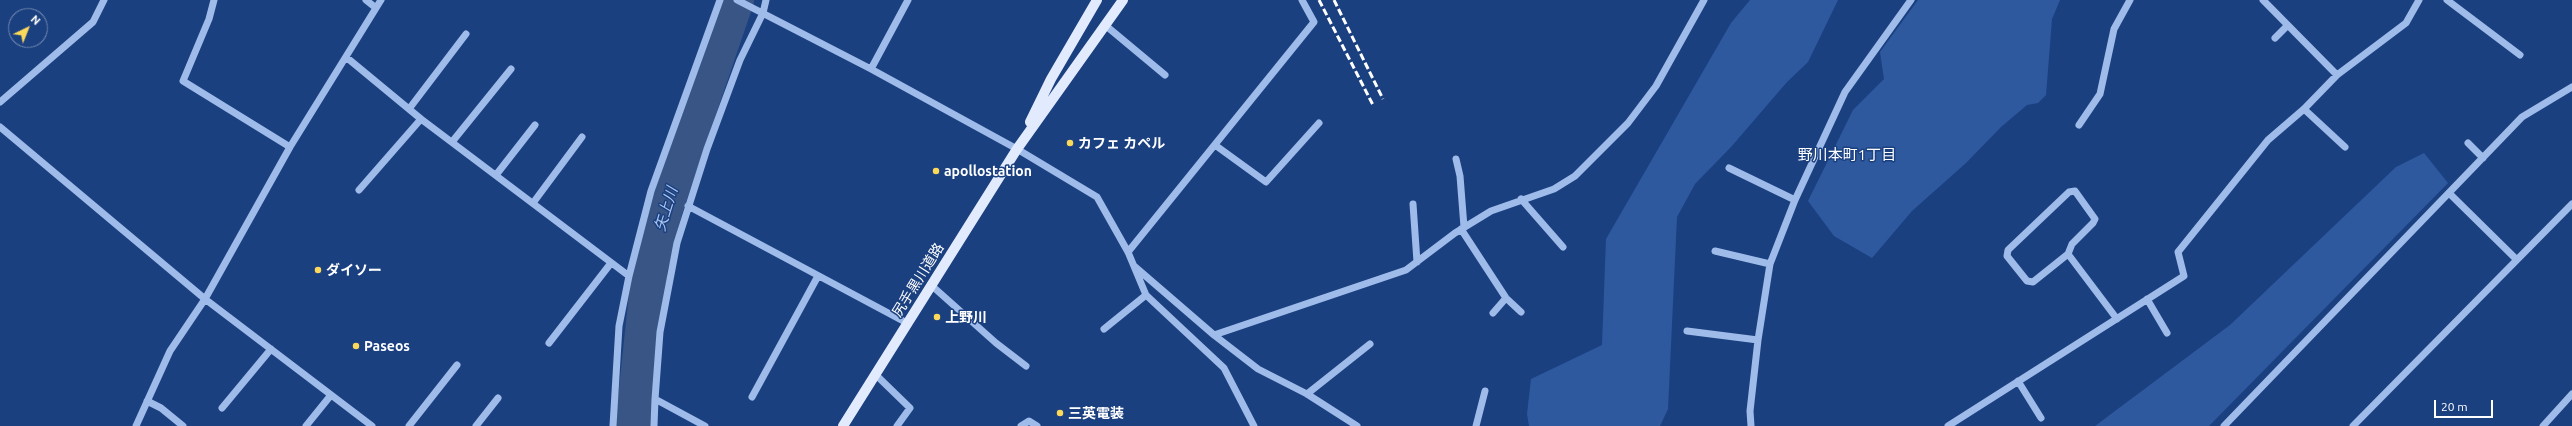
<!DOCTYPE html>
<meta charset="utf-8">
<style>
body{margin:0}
#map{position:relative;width:2572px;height:426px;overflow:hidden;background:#1b4080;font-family:Ubuntu,sans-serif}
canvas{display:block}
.north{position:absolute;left:8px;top:8px;width:40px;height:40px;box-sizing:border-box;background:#1b4080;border:1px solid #768cb3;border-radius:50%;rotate:43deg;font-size:11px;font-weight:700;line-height:16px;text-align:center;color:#fff}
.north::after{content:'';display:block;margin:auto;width:14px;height:18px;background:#fcd85b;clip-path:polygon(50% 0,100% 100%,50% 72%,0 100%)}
.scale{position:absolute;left:2434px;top:400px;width:59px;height:18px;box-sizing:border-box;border:2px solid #fff;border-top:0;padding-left:5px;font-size:12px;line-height:14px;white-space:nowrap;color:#fff;-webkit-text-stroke:3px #1b4080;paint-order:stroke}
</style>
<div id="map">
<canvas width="2572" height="426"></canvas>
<div class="north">N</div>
<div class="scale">20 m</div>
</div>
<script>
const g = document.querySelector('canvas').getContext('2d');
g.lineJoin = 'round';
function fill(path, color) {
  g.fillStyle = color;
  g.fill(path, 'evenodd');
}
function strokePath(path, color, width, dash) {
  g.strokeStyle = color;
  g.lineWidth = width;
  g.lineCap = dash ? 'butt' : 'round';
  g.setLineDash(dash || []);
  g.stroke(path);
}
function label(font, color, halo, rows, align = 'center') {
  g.font = font + ' Ubuntu,"Noto Sans JP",sans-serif';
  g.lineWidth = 3;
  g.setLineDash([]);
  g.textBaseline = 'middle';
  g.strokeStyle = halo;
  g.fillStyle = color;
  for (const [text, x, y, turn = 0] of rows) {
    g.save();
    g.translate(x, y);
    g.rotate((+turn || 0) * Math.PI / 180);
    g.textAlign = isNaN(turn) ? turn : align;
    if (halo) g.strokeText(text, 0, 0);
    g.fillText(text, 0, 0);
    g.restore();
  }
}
fill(new Path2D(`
 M 1750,0 L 1838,0 L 1808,62 L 1787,82 L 1731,147 L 1695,184 L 1677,217 L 1668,409 L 1660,426 L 1529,426 L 1527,414 L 1531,379 L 1602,345 L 1606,239 L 1731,23 Z
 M 1918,0 L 2060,0 L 2052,19 L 2046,95 L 2038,103 L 2027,105 L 2001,127 L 1966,163 L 1912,211 L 1872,258 L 1834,236 L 1808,201 L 1853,110 L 1884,79 L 1880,52 Z
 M 2424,153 L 2448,183 L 2209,426 L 2095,426 L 2230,325 L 2396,167 Z`), '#2e599f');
strokePath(new Path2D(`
 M 633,426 L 650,267 L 665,208 L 736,0`), '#395585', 36);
strokePath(new Path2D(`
 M 214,0 L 209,19 L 183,81 L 290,147
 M 366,0 L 376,8
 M 737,0 L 871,69 L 1017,149 L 1097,197 L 1128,252 L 1146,295 L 1224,368 L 1254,426
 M 2263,0 L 2337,75
 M 2447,0 L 2520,55
 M 1105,25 L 1165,75
 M 2275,38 L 2287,26
 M 346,57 L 421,119 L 629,276
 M 871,69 L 908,0
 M 0,102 L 93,22 L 104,0
 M 409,109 L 466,34
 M 2304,109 L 2345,147
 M 2079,125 L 2100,94 L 2114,29 L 2130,0
 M 0,127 L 205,299 L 372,426
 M 452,142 L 511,69
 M 2468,143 L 2483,158
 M 1215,145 L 1266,182 L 1319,123
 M 1456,159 L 1460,176 L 1464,227
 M 1729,168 L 1795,200
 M 496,175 L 535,125
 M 359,190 L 421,119
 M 2449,193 L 2516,259
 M 1521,199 L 1563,247
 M 533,203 L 582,137
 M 1413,204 L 1417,262
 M 688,206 L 907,323
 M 1461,229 L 1506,298 L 1521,312
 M 1715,251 L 1770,264
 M 1128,252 L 1314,22 L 1302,0
 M 2068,254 L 2072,244 L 2093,223 L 2095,219 L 2075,191 L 2069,192 L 2008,250 L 2007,256 L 2027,281 L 2033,282 L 2068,254 L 2117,319
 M 1134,266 L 1214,335 L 1258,369 L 1307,394 L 1357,426
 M 931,285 L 996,343 L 1026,366
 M 2147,299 L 2167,333
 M 1493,313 L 1506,298
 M 1104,329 L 1146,295
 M 1687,331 L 1758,340
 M 1214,335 L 1406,270 L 1455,233 L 1491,211 L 1554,189 L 1575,176 L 1628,123 L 1656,86 L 1704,0
 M 549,343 L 611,263
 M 875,374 L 910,408 L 897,426
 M 2018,381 L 2041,418
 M 1307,394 L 1370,344
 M 752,397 L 818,276
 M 147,401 L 161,408 L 183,426
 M 222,408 L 271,349
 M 136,426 L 170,351 L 205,299 L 290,147 L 381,0
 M 306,426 L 331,395
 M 409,426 L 457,365
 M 476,426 L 498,398
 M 613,426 L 619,326 L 629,276 L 651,191 L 720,0
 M 654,426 L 655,399
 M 705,426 L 655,399 L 660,332 L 677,243 L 707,149 L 740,60 L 763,13 L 766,0
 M 1021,426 L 1029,421 L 1037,426
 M 1476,426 L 1485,391
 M 1751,426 L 1750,411 L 1758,340 L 1770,264 L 1795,200 L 1845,92 L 1911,0
 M 1948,426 L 2184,276 L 2178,252 L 2268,140 L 2304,109 L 2337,75 L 2406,23 L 2419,0
 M 2224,426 L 2522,117 L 2572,87
 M 2353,426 L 2572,204
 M 2543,426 L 2572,394`), '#9ebbea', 7);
strokePath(new Path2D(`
 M 1030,122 L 1051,79 L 1097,0
 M 843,426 L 1017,149 L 1123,0`), '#e2ebfe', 10);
strokePath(new Path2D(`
 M 1319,0 L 1373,105
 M 1334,0 L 1383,99`), '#fff', 3, [7, 3]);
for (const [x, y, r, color] of [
 [1070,143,4,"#fcd85b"],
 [936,171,4,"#fcd85b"],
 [318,270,4,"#fcd85b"],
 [937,317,4,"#fcd85b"],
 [356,346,4,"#fcd85b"],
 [1060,413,4,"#fcd85b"]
]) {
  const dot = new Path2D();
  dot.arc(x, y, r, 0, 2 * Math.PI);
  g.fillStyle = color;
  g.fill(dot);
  strokePath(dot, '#1b4080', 1.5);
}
label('bold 14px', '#fff', '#1b4080', [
 ["カフェ カペル",1078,143],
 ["apollostation",944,171],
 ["ダイソー",326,270],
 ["上野川",945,317],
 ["Paseos",364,346],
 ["三英電装",1068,413]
], 'left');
label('14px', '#fff', '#1b4080', [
 ["尻手黒川道路",918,280,-58]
]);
label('15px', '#fff', '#1b4080', [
 ["野川本町1丁目",1847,155]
]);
label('italic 15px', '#a9c6f2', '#1b4080', [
 ["矢上川",666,209,-73]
]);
</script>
